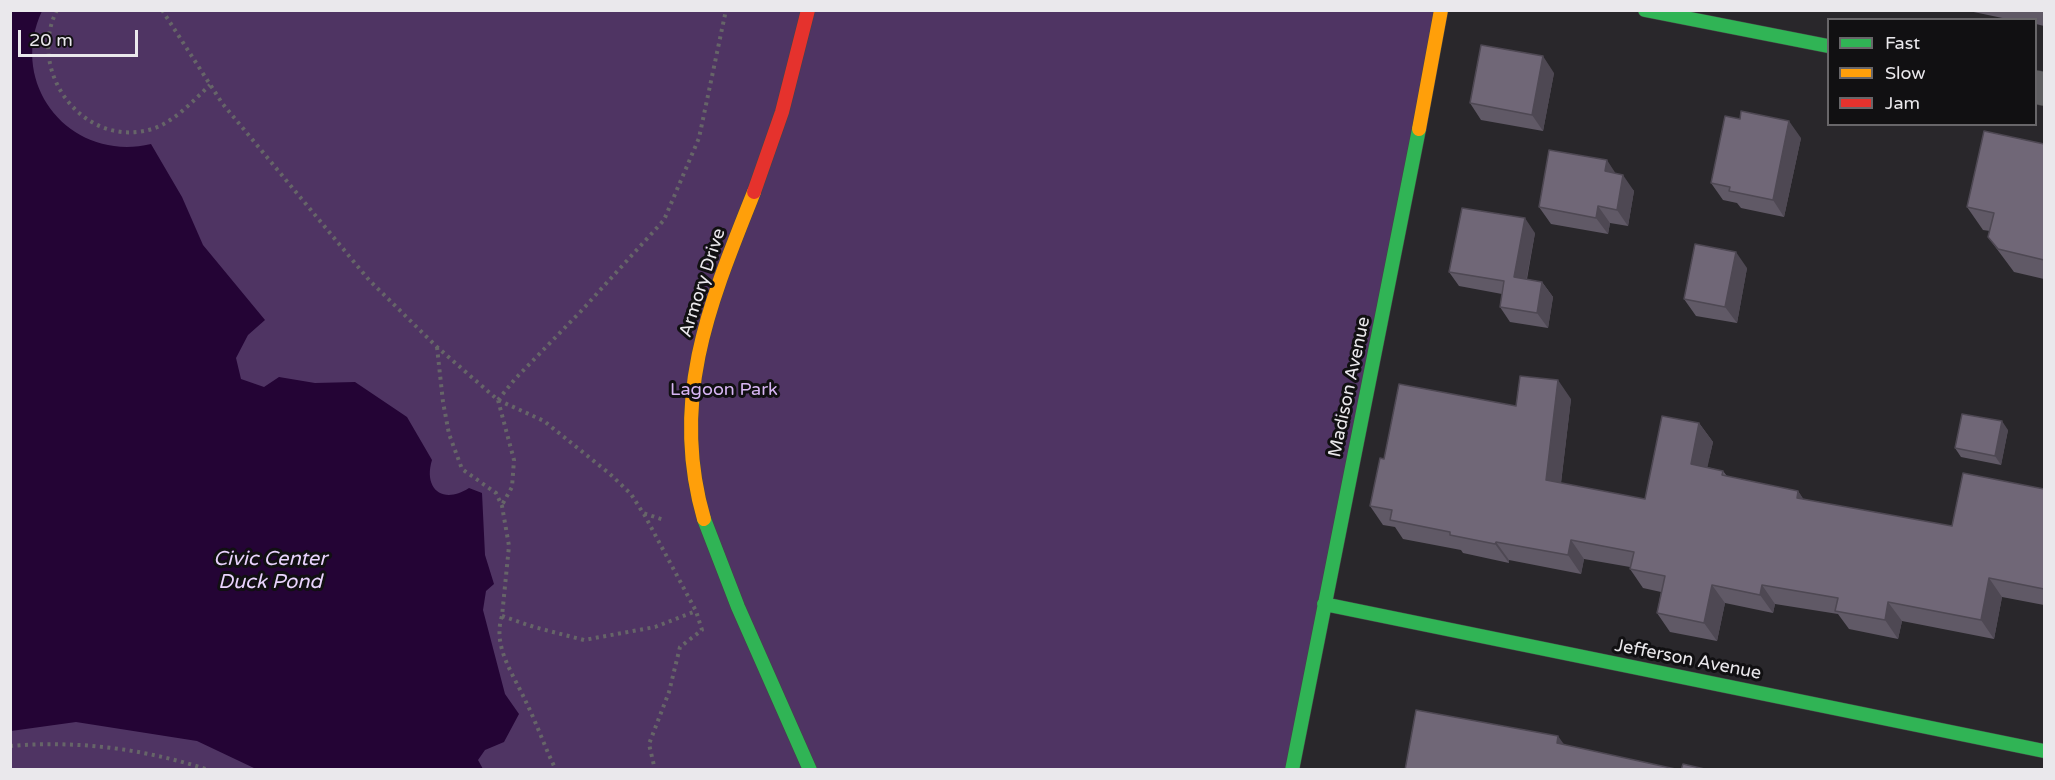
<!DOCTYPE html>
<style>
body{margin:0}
#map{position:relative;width:2055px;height:780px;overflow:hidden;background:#29272b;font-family:"Varela Round",sans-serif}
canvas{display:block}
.frame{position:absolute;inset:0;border:12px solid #eae8ec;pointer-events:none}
.legend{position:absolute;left:1827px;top:18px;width:210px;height:108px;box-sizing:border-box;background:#111012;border:2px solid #686669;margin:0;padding:8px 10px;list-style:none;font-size:18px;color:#eae8ec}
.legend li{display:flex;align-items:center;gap:12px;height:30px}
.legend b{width:30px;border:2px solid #686669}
.scale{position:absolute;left:18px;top:30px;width:120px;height:27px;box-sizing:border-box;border:3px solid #eae8ec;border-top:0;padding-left:8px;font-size:18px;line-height:21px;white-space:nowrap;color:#eae8ec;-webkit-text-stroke:4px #111012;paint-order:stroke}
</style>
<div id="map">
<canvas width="2055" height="780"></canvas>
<div class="frame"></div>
<ul class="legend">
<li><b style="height:8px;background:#30b455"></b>Fast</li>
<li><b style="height:8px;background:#ff9f0a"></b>Slow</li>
<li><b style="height:8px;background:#e5322d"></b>Jam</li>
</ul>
<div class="scale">20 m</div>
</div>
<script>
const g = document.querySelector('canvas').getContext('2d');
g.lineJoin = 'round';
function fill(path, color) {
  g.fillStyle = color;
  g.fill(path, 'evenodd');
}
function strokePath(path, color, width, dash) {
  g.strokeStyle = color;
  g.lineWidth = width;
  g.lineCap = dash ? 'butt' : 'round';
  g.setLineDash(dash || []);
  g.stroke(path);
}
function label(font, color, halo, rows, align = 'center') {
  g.font = font + ' "Varela Round",sans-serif';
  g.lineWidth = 6;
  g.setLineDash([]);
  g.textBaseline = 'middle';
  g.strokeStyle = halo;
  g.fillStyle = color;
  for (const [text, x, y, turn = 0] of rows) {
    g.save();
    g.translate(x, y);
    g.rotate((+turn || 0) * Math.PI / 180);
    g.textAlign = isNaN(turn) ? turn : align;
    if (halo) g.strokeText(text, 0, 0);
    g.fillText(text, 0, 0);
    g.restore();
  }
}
fill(new Path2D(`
 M 10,11 L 1438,11 L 1286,769 L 11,769 Z`), '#4f3463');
fill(new Path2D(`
 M 10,11 L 42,11 C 7,85 71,163 151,144 L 182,197 L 203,245 L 265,320 L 248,335 L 236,358 L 241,379 L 264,387 L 279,377 L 315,383 L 355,382 L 407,417 L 432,460 C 423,489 443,505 469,488 L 482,493 L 485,555 L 494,584 L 486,591 L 483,610 L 505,694 L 519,714 L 504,742 L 485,750 L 478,760 L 483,769 L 256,769 L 197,741 L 76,722 L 11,731 Z`), '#240435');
const street = new Path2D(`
 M 2036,87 L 2044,89`);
const fast = new Path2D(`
 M 1645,10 L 1828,46
 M 704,519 L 738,607 L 810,770
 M 1324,604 L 2044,751
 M 1292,770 L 1419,129`);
const slow = new Path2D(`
 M 1419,129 L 1441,10
 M 704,519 C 669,399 710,302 754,192`);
const jam = new Path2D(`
 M 754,192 L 782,112 L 808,10`);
strokePath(street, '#454446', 34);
strokePath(fast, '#454446', 15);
strokePath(slow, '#454446', 15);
strokePath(jam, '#454446', 15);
strokePath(new Path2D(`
 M 57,10 C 25,73 86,152 155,128 C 176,120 194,100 210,85
 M 162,10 L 222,103 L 369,280 L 437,347 L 498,400 L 544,421 L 610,474 L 631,494 L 643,513 L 664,520
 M 437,347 L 443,402 L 449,434 L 462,469 L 496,493 L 502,506 L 509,546 L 502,616 C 492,647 514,675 526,702 C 537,724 545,748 556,770
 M 498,400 L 515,379 L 582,310 L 664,220 L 699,138 L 726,10
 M 498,400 L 514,460 L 512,487 L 502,505
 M 644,514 L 696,611 L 702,630 L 680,647 L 669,692 L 649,744 L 655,770
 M 502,616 L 534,627 L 584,640 L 655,627 L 696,611
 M 10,746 C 78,740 145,749 209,770`), '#666568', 4, [3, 4.5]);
strokePath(street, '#5f5e61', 33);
strokePath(fast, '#30b455', 14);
strokePath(slow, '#ff9f0a', 14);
strokePath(jam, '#e5322d', 14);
fill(new Path2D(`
 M 1964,10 L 2044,10 L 2044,26 L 2036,24 L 2036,20 L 2012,20 Z
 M 1554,73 L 1543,131 L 1481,120 L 1470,103 Z
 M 1801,138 L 1784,217 L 1741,208 L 1737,203 L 1723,200 L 1711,183 Z
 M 2044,144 L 2044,279 L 2014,272 L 1988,237 L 1990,231 L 1983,230 L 1967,207 Z
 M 1616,173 L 1634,191 L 1628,226 L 1610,223 L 1608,234 L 1551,224 L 1539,207 Z
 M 1535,233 L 1527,279 L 1542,282 L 1553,297 L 1548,328 L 1510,322 L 1500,307 L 1502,294 L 1459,286 L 1449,272 Z
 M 1747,268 L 1737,323 L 1696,316 L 1684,299 Z
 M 1571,399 L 1561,483 L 1645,499 L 1699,423 L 1713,442 L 1707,467 L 1723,471 L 1727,476 L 1798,491 L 1803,499 L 1952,526 L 2044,489 L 2044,605 L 2002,597 L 1994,639 L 1902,621 L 1898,639 L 1849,629 L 1838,614 L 1775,604 L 1773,613 L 1725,603 L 1717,641 L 1670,632 L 1657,613 L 1661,592 L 1643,588 L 1630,569 L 1630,567 L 1584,559 L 1581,574 L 1509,560 L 1509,563 L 1463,553 L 1461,550 L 1403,539 L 1395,527 L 1383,525 L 1370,506 L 1384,459 L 1516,406 Z
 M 2008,430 L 2001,465 L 1961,457 L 1955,448 Z`), '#605966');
fill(new Path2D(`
 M 1543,56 L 1554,73 L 1543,131 L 1532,115 Z
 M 1789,121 L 1801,138 L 1784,217 L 1773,200 Z
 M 1607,160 L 1618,177 L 1605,171 Z
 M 1623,175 L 1634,191 L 1628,226 L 1617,210 Z
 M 1598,206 L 1610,223 L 1608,234 L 1596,218 Z
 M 1525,218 L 1535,233 L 1524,292 L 1514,277 Z
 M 1736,252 L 1747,268 L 1737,323 L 1725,307 Z
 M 1542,282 L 1553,297 L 1548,328 L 1537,313 Z
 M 1558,380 L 1571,399 L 1559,499 L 1546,480 Z
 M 2002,421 L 2008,430 L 2001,465 L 1995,456 Z
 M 1699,423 L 1713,442 L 1704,483 L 1691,464 Z
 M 1798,491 L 1811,510 L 1797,498 Z
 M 1571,540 L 1584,559 L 1581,574 L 1568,555 Z
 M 1496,542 L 1509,560 L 1509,563 L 1495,544 Z
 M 1989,578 L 2002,597 L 1994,639 L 1981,620 Z
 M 1712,585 L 1725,603 L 1717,641 L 1704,623 Z
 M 1762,585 L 1775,604 L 1773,613 L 1760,595 Z
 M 1888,602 L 1902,621 L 1898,639 L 1885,620 Z
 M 1558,736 L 1571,754 L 1557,743 Z`), '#4e4853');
const building = new Path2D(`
 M 1481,45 L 1543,56 L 1532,115 L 1470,103 Z
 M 1741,111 L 1789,121 L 1773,200 L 1729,191 L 1730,187 L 1711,183 L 1725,116 L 1740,119 Z
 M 1984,131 L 2044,144 L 2044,260 L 1998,249 L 1988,237 L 1994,213 L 1967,207 Z
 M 1549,150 L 1607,160 L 1605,171 L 1623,175 L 1617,210 L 1598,206 L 1596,218 L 1539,207 Z
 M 1462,208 L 1525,218 L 1514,277 L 1542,282 L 1537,313 L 1500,307 L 1504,281 L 1449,272 Z
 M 1695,244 L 1736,252 L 1725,307 L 1684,299 Z
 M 1520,376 L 1558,380 L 1546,480 L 1645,499 L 1662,416 L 1699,423 L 1691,464 L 1723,471 L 1722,475 L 1798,491 L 1797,498 L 1952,526 L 1963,473 L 2044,489 L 2044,589 L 1989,578 L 1981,620 L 1888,602 L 1885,620 L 1835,611 L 1838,598 L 1762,585 L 1760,595 L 1712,585 L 1704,623 L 1657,613 L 1665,576 L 1630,569 L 1634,552 L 1571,540 L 1568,555 L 1496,542 L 1495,544 L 1450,535 L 1450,532 L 1390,520 L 1392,510 L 1370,506 L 1380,458 L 1384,459 L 1399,384 L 1516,406 Z
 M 1962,414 L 2002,421 L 1995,456 L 1955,448 Z
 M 1416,710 L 1558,736 L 1557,743 L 1680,770 L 1405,770 Z
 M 1683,764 L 1709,770 L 1681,770 Z`);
fill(building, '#706777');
strokePath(building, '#4e4853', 1.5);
label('18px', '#eae8ec', '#111012', [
 ["Armory Drive",703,283,-72],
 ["Madison Avenue",1350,387,-78],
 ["Jefferson Avenue",1688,660,11]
]);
label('18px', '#d7b5f3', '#111012', [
 ["Lagoon Park",724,390]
]);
label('italic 20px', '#e9d3fd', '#111012', [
 ["Civic Center",270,560],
 ["Duck Pond",270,583]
]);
</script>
